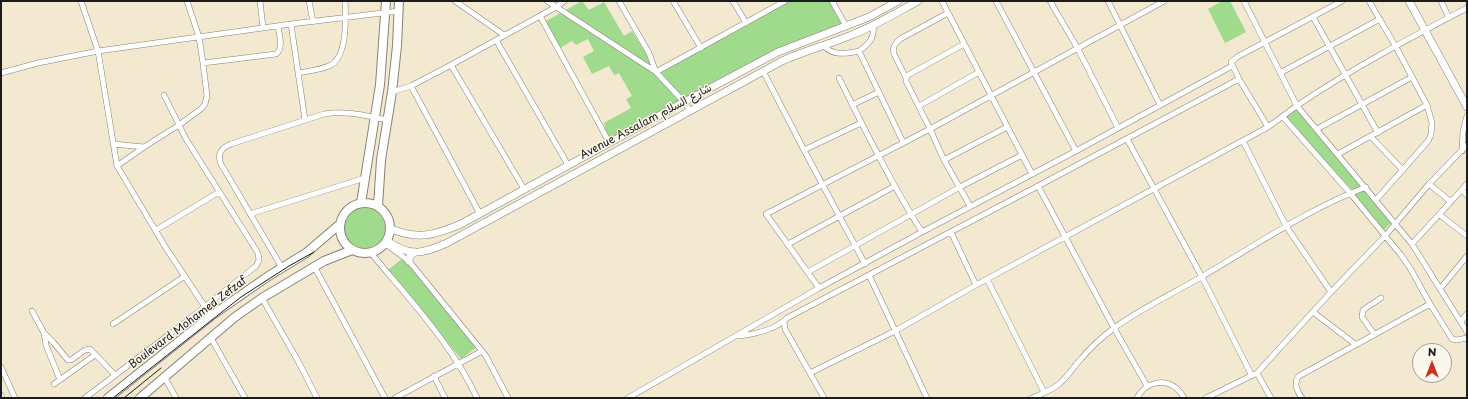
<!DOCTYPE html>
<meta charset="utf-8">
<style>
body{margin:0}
#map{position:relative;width:1468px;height:399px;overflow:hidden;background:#f2e9d0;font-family:"Playpen Sans",sans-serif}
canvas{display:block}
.frame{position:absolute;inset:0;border:2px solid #1c1c1c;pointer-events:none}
.north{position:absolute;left:1412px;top:343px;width:40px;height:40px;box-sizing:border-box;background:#fbf7ec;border:1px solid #a29f99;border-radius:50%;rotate:0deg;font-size:11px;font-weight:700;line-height:16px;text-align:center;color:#1c1c1c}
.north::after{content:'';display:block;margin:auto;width:14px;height:18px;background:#c8321e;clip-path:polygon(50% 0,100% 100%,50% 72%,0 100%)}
</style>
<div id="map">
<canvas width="1468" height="399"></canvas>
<div class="frame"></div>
<div class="north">N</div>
</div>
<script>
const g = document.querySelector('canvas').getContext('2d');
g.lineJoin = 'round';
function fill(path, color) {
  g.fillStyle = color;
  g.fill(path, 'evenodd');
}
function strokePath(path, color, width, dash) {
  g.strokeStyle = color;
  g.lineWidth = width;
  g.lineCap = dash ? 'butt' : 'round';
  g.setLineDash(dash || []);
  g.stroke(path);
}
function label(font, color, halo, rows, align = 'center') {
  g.font = font + ' "Playpen Sans","Playpen Sans Arabic",sans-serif';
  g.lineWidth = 3;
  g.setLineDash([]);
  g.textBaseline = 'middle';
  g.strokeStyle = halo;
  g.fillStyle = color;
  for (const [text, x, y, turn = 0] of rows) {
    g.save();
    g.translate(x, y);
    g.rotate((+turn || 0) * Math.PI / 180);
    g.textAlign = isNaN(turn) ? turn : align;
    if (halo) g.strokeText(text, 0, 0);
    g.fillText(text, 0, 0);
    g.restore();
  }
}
fill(new Path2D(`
 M 582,1 L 589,10 L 604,2 L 624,36 L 632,31 L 657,72 L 784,1 L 832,1 L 846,26 L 801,42 L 609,142 L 604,123 L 631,108 L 626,99 L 632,96 L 619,73 L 614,75 L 609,66 L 592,74 L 583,57 L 594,51 L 588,39 L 576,45 L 572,41 L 560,48 L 540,11 L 546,21 Z
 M 1222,1 L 1230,1 L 1246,32 L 1225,43 L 1208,9 Z
 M 1293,104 L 1368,186 L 1393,220 L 1382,233 L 1353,191 L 1282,115 Z
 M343 228a21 21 0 1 1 42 0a21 21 0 1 1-42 0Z
 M 403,258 L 477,347 L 461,359 L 388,270 Z`), '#9fda8d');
const street = new Path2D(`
 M 81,1 L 98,51 L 117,166 L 166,248 L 211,316
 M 260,1 L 263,28
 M 309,1 L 313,22
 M 455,1 L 504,35
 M 547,1 L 656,72 L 684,102 L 690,111
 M 619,1 L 649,53 L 656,72 L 785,1
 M 673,1 L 701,48
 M 733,1 L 746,23
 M 832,1 L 846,26
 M 942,1 L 1032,174
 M 996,1 L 1076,151
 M 1050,1 L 1078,49 L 1118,128
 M 1108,1 L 1160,105
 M 1244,1 L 1297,106 L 1412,244 L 1467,332
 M 1369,1 L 1396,47 L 1427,105 L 1432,123 L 1431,135 L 1428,141 L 1376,200
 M 1441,1 L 1449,18
 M 540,16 L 609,142
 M 1313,17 L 1378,133
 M 291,24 L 305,120
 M 873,25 C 875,38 869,44 859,51 L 903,142
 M 496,40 L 568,165
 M 964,44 L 908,75 L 906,78 L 906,81 L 930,129 L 944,160 L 970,206
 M 823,45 C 832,56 846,54 859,51
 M 203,63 L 276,54 C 284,48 279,34 278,26
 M 451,65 L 524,189
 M 763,71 L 804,150 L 861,123
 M 1,73 L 38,63 L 98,51 L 291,24 L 399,11
 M 298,73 C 308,71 321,70 331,65 C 347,56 346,18 345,1
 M 1280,73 L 1380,19
 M 839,78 C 865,130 891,183 922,232
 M 906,78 L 894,54 C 892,47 895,44 900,39 L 948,13
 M 411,86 L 480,214
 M 392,92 L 411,86 L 451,65 L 556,7 L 564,1
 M 852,105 L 879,92
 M 919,106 L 979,72
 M 1283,117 L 1350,193 L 1401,255 L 1410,268 L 1430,304 L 1452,339 L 1457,340 L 1467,338
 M 1268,127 L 1239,79 L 1231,62 L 1237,57 L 1342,1
 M 1317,129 L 1412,77
 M 1371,137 L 1403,170
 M 1127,139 L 1202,277 L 1252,376
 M 1243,141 L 1286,226 L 1331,292
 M 113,144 L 144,147
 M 804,150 L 865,264
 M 1462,151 L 1463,131 L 1467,116
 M 1338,154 L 1427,105
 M 944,160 L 1007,127
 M 117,166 L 144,147 L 179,125 L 201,109 L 205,104 L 207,96 L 203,63 L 199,37 L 187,1
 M 1429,184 L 1451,202
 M 1038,186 L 1114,328 L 1147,386
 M 1462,190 L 1467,195
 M 250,214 L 365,178
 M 1440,215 L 1467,236
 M 156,230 L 219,192
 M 951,232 L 976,285
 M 788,244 L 895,186
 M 1412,244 L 1467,184
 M 387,245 L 409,261 L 486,356 L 508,398
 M 371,253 C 408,298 452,344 477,398
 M 314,266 L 385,398
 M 282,268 L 221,164 C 217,154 221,148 231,144 L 324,114 C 346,110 366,116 387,120
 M 808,272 L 960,187 L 1022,155
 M 869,275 L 927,398
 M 987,279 L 1044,392
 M 819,288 L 766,214 L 930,129 L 1164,1
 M 1440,289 L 1467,256
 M 262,298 L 298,361 L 317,398
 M 32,311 L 44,333 L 53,342 L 68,360 L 71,360 L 85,350 L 90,349 L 115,375
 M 1313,312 L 1355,344
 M 1461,321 L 1467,314
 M 784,322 L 785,329 L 824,398
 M 113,324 L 185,276
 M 44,333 L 46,345 L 60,380
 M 1374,334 L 1362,317 L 1363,310 L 1381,298
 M 739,336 C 756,334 775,330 787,318 L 1038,186 L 1239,79
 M 211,338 L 245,398
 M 1,367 L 15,398
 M 810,373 L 895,331 L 976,285 L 1268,127 C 1278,120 1288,112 1298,105 C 1351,69 1410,38 1467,8
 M 1257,373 L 1271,398
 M 434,376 L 445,398
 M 165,378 L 176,398
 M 54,384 L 95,355
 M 1,395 L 2,398
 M 85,398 L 183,324 L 256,266 L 259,260 L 258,253 L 186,139 L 164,95
 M 395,398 L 482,351
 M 628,398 L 819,288 L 922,232 L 1076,151 L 1232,66
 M 1032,398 C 1041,394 1052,390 1059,384 C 1068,377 1073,367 1081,359 C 1091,347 1102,337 1114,328 C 1142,308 1174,293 1203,276 C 1256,245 1308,209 1366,187
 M 1137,398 C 1148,378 1173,377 1184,398
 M 1206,398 L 1257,373 L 1331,292 L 1385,236 L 1429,184 L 1467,145
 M 1302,398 C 1297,392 1293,382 1299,376 L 1430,304`);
const secondary = new Path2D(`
 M 1409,1 L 1467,107
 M 391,229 C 419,240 435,235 461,224 L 684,102 L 778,52 L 869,17 L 898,1
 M 387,241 C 411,257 422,254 447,243 L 782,61 C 804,51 827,45 849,36 C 873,27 896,13 918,1
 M 409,261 L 410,256 L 415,252`);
const primary = new Path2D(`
 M340 228a25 25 0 1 1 50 0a25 25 0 1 1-50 0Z
 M 361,203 L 380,85 L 386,1
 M 378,206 L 381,160 L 392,92 L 397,46 L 399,1
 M 108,398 L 211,316 L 267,277 L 306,253 L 340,224
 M 140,398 L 235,317 L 262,298 L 324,261 L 352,250`);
strokePath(street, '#878276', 6);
strokePath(secondary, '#878276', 8);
strokePath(primary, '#878276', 10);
strokePath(street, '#fff', 5);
strokePath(secondary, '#fff', 7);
strokePath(primary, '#fff', 8);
strokePath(new Path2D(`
 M 113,398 L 241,297 L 289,266 L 314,252
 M 124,398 L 161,368`), '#1c1c1c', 1);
label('11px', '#1c1c1c', '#fbf7ec', [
 ["Avenue Assalam شارع السلام",646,122,-28],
 ["Boulevard Mohamed Zefzaf",188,323,-37]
]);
</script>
